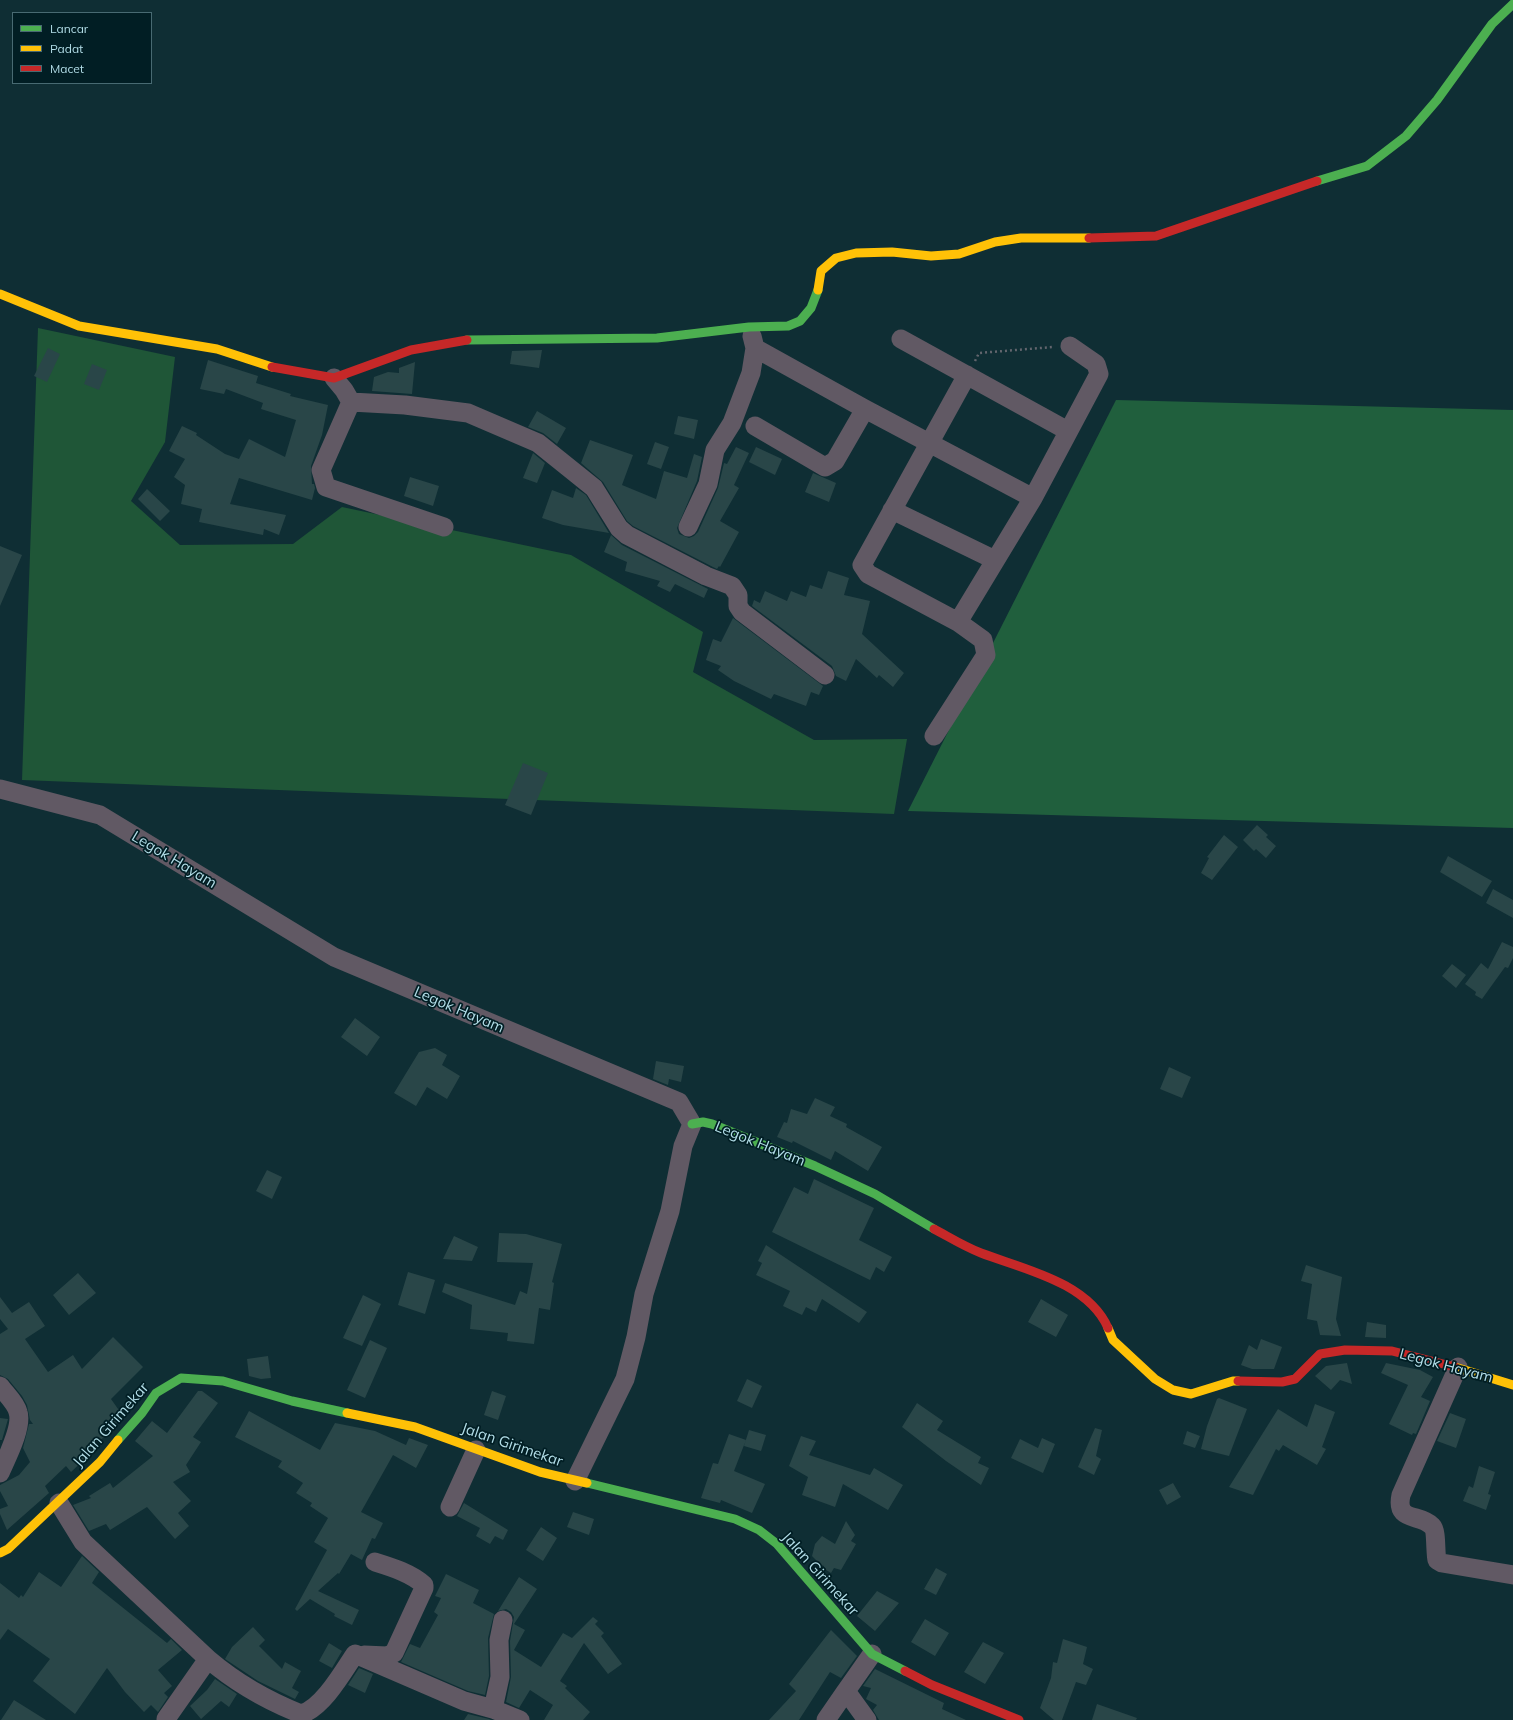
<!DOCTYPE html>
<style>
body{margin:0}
#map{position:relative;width:1513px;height:1720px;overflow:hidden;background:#0f2e34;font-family:Mulish,sans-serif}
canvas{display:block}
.legend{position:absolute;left:12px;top:12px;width:140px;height:72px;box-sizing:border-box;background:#011e24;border:1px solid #486a72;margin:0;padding:5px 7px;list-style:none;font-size:12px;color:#b2dde7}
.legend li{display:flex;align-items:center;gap:8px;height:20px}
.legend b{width:20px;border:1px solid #486a72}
</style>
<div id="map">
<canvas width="1513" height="1720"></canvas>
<ul class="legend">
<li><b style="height:5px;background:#4caf50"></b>Lancar</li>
<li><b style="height:5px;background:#ffc107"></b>Padat</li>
<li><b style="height:5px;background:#c62828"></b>Macet</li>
</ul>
</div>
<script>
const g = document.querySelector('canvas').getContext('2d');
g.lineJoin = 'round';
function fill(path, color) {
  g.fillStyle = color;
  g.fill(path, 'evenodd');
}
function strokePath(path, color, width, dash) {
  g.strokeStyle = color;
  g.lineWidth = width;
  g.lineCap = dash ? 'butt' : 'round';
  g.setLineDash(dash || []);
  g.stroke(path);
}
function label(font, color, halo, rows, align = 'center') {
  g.font = font + ' Mulish,sans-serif';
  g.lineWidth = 3.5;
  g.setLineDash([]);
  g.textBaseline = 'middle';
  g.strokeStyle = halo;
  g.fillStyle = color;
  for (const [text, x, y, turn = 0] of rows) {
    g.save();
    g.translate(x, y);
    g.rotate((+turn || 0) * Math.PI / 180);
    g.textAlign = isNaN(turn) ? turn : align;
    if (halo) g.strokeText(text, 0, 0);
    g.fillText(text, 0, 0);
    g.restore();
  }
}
fill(new Path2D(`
 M 38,328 L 175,357 L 165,442 L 131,501 L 180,545 L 293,544 L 342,507 L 571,555 L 703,632 L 693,672 L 814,740 L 907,739 L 894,814 L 22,780 Z`), '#1f5637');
fill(new Path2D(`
 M 1116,400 L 1513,410 L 1513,828 L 908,811 Z`), '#205f3d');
fill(new Path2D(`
 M 48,348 L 60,354 L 47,382 L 34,376 Z
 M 542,350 L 539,368 L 510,364 L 512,351 Z
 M 208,360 L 258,376 L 256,383 L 291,394 L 290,396 L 328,405 L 322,435 L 311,466 L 312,484 L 314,484 L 315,488 L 312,500 L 239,478 L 230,504 L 286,515 L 279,535 L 264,529 L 263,535 L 199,522 L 202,509 L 181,504 L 185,485 L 174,477 L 185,459 L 169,451 L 182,426 L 197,433 L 196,435 L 225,454 L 239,459 L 249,439 L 285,457 L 296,420 L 261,409 L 263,403 L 226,389 L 224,394 L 200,389 Z
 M 415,362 L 412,394 L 372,391 L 374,377 L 388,372 L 399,373 L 399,368 Z
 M 92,364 L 107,370 L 99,390 L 84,384 Z
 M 537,411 L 566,428 L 557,444 L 543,433 L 528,427 Z
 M 678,416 L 698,420 L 694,439 L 674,434 Z
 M 590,440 L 633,455 L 622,485 L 656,499 L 664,471 L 687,478 L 694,454 L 702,457 L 697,481 L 677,528 L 679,534 L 689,538 L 694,536 L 698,532 L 718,488 L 724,463 L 727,464 L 736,447 L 749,453 L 734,485 L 739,488 L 720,521 L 739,532 L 720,567 L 719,566 L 717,569 L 711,566 L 633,526 L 627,521 L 603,482 L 581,463 Z
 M 655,442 L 669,447 L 661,469 L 647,464 Z
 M 756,447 L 782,459 L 775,475 L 749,462 Z
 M 533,453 L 545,463 L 537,483 L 523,478 Z
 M 813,473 L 836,483 L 829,502 L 805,492 Z
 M 410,477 L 439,486 L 433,506 L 404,496 Z
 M 576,488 L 586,495 L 609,533 L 563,525 L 542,518 L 552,490 L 573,498 Z
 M 147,489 L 170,511 L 160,521 L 138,499 Z
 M 611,535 L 622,545 L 708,589 L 704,598 L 675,584 L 670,592 L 657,586 L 660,581 L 625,571 L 627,562 L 604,552 Z
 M 0,546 L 22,555 L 0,606 Z
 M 828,571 L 849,578 L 844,595 L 870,601 L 862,634 L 904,673 L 893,687 L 879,675 L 877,678 L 856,659 L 846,681 L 836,676 L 832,666 L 752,606 L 754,600 L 760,603 L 765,591 L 787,601 L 791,591 L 806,597 L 810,585 L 822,589 Z
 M 733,618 L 823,686 L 819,695 L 811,692 L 806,706 L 774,694 L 771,699 L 734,681 L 718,670 L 721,666 L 706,660 L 713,639 L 721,642 Z
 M 523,763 L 548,773 L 531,815 L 505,805 Z
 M 1257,825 L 1268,835 L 1266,837 L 1276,846 L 1266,858 L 1256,849 L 1254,851 L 1243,840 Z
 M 1224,835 L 1238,847 L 1212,880 L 1201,873 L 1209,858 L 1207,857 Z
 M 1448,856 L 1492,881 L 1482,897 L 1440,872 Z
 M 1493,889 L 1513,900 L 1513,918 L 1486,903 Z
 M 1502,942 L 1513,947 L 1513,958 L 1508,968 L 1505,967 L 1482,999 L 1475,995 L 1476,992 L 1465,984 L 1481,963 L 1488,969 Z
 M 1452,964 L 1466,975 L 1456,988 L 1442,976 Z
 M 355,1018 L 380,1037 L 367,1056 L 341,1037 Z
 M 435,1048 L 447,1055 L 442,1065 L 460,1076 L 447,1099 L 427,1087 L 416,1106 L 394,1093 L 419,1052 Z
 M 656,1061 L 684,1066 L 681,1082 L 669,1079 L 668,1085 L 653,1079 Z
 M 1169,1067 L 1191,1077 L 1182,1098 L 1160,1089 Z
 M 815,1098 L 835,1107 L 830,1116 L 847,1124 L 846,1127 L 882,1147 L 868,1171 L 835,1151 L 831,1160 L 793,1141 L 792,1143 L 777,1137 L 784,1122 L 787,1123 L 791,1109 L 807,1114 Z
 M 267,1170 L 282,1177 L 272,1199 L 256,1191 Z
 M 814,1179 L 874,1208 L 859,1240 L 892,1257 L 884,1272 L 876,1267 L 870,1280 L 772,1232 L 794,1187 L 808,1194 Z
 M 499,1233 L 526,1234 L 562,1244 L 552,1282 L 554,1283 L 550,1310 L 539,1308 L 534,1344 L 507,1341 L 508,1333 L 470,1329 L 472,1305 L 442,1292 L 445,1283 L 515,1305 L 520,1291 L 527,1294 L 533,1263 L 497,1262 Z
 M 454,1236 L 478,1247 L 472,1261 L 443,1259 Z
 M 766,1245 L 867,1312 L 859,1323 L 822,1299 L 816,1312 L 806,1307 L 802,1315 L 783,1306 L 790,1291 L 756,1275 L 762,1263 L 758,1261 Z
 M 1306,1265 L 1342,1277 L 1336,1319 L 1341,1336 L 1320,1335 L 1317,1321 L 1307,1319 L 1312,1284 L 1301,1281 Z
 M 408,1272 L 435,1280 L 425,1314 L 398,1305 Z
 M 78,1273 L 96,1293 L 69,1315 L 53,1295 Z
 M 363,1295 L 381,1304 L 362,1346 L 343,1338 Z
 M 0,1297 L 12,1313 L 29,1302 L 45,1326 L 25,1339 L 48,1372 L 73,1355 L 82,1369 L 113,1337 L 143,1367 L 111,1399 L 123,1416 L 106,1436 L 85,1450 L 89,1455 L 71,1472 L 66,1466 L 45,1486 L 49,1493 L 7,1530 L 0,1514 L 0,1509 L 8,1506 L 0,1491 L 0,1485 L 19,1475 L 30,1462 L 23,1448 L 29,1424 L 33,1424 L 30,1420 L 27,1405 L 22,1396 L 8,1379 L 0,1375 L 0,1334 L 8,1329 L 0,1319 Z
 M 1041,1299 L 1068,1315 L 1056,1337 L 1028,1322 Z
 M 1367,1322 L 1386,1325 L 1386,1338 L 1365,1337 Z
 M 1261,1339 L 1282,1347 L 1274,1369 L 1252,1369 L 1241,1365 L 1249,1345 L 1257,1350 Z
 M 370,1340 L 387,1348 L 365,1398 L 347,1390 Z
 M 268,1356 L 271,1378 L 261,1379 L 249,1376 L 247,1359 Z
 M 1347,1363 L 1352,1384 L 1340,1380 L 1331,1390 L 1315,1376 L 1326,1366 Z
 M 1386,1363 L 1420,1370 L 1433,1377 L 1421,1397 L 1430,1401 L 1416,1434 L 1413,1433 L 1412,1435 L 1389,1424 L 1408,1385 L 1381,1373 Z
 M 747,1379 L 762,1386 L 752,1408 L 737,1401 Z
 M 198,1391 L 202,1391 L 218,1403 L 193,1437 L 201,1442 L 186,1465 L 190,1472 L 173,1482 L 191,1501 L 178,1513 L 189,1526 L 175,1539 L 147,1507 L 110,1530 L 106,1524 L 89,1531 L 73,1505 L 91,1498 L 89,1496 L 110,1483 L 113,1488 L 153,1456 L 135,1441 L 152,1421 L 167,1433 Z
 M 492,1391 L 506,1396 L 498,1420 L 484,1415 Z
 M 1219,1398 L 1247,1409 L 1229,1456 L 1201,1449 L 1207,1426 L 1217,1399 Z
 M 917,1403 L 943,1421 L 937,1430 L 981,1457 L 978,1463 L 989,1468 L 981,1485 L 946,1461 L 902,1427 Z
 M 1315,1404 L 1335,1412 L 1322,1447 L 1326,1449 L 1317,1465 L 1283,1445 L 1279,1451 L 1276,1449 L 1253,1495 L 1229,1487 L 1278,1409 L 1307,1427 Z
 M 249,1411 L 320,1450 L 335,1423 L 375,1431 L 406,1445 L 409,1438 L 428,1445 L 416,1468 L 393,1455 L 361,1512 L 383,1523 L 375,1539 L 372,1538 L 362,1560 L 351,1554 L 339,1574 L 338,1573 L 318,1591 L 359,1610 L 352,1625 L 334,1616 L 335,1614 L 310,1599 L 297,1611 L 295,1609 L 327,1550 L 314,1542 L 328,1518 L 310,1506 L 312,1503 L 296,1493 L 303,1483 L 278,1467 L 282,1461 L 235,1437 Z
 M 1450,1413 L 1466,1419 L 1456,1448 L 1437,1441 Z
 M 0,1418 L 8,1419 L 2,1440 L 0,1440 Z
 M 1095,1428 L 1102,1430 L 1096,1456 L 1101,1459 L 1094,1475 L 1078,1467 Z
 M 749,1430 L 766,1435 L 761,1451 L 744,1446 Z
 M 1187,1431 L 1200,1436 L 1195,1448 L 1183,1444 Z
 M 729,1434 L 746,1440 L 734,1471 L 765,1484 L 752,1513 L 721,1500 L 720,1503 L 701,1498 L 713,1463 L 718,1464 Z
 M 801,1436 L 816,1441 L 809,1455 L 870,1475 L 874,1468 L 903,1485 L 888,1510 L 843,1484 L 835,1507 L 802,1495 L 808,1477 L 789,1466 Z
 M 1042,1438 L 1055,1444 L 1043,1473 L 1011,1458 L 1020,1439 L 1038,1448 Z
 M 1479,1466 L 1495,1472 L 1488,1494 L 1491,1495 L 1486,1510 L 1463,1501 L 1469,1486 L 1473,1488 Z
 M 1173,1483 L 1181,1497 L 1167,1505 L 1159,1490 Z
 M 464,1503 L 508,1530 L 503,1540 L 495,1536 L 490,1544 L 476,1536 L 480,1528 L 457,1516 Z
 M 573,1512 L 594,1519 L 589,1535 L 567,1527 Z
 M 846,1521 L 855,1535 L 851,1541 L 856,1544 L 841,1570 L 834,1568 L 831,1573 L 823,1568 L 824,1566 L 821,1565 L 812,1556 L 815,1544 L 822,1536 L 835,1544 Z
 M 541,1527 L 557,1538 L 543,1561 L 526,1550 Z
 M 82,1556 L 99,1572 L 92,1583 L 167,1643 L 171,1639 L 182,1650 L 158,1670 L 172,1686 L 164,1693 L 168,1697 L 158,1712 L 151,1705 L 144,1712 L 125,1692 L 107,1668 L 75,1714 L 33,1681 L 50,1659 L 8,1629 L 0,1640 L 0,1583 L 19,1598 L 21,1595 L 23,1597 L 39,1572 L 61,1587 Z
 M 936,1568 L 947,1574 L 936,1595 L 924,1589 Z
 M 446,1574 L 479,1590 L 473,1603 L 494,1614 L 488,1638 L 489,1676 L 485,1695 L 468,1691 L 401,1662 L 410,1644 L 420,1648 L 438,1615 L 434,1612 L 441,1598 L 435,1596 Z
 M 519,1577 L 537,1589 L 514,1624 L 525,1630 L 514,1650 L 541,1667 L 563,1633 L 572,1638 L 593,1617 L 598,1621 L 595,1624 L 604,1633 L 601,1636 L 622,1664 L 608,1674 L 584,1643 L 560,1681 L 567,1686 L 565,1688 L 590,1712 L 583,1720 L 544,1720 L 553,1705 L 530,1690 L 519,1708 L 506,1702 L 511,1677 L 510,1641 L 514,1617 L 511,1612 L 506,1609 L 498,1611 Z
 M 877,1591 L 899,1603 L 875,1631 L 857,1616 Z
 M 925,1619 L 949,1633 L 935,1656 L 911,1642 Z
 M 253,1627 L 265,1640 L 259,1646 L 282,1669 L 285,1662 L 301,1671 L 292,1688 L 299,1692 L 295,1699 L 258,1681 L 225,1659 L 232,1647 Z
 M 831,1630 L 857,1656 L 841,1678 L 830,1672 L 799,1720 L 769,1720 L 796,1691 L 789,1684 Z
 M 1063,1639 L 1087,1647 L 1083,1664 L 1093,1669 L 1086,1685 L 1076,1682 L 1062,1720 L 1054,1720 L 1040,1708 L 1051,1678 L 1053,1662 L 1057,1663 Z
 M 983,1642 L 1004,1653 L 985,1684 L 964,1672 Z
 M 329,1643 L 342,1651 L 332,1668 L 319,1661 Z
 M 359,1668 L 373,1674 L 365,1693 L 348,1685 Z
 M 875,1669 L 944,1703 L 942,1709 L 966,1720 L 879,1720 L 873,1710 L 877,1705 L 866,1699 L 871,1688 L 863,1686 Z
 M 215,1679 L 237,1694 L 229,1707 L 221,1701 L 201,1719 L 190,1706 L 207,1690 Z
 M 14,1700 L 46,1720 L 1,1720 Z
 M 1097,1704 L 1137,1718 L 1136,1720 L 1092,1720 Z
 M 468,1714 L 489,1719 L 491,1720 L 464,1720 Z`), '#294648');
strokePath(new Path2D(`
 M 975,361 L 979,353 L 1053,347`), '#62656d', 2.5, [2, 3]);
strokePath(new Path2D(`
 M 901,339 L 1068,431
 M 755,348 L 865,409 L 1033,498
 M 334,378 L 344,390 L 351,402 L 405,405 L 468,413 L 538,443 L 594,488 L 619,528 L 627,535 L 706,576 L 732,586 L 738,595 L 738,606 L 742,612 L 825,675
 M 351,402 L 321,470 L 326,487 L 444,527
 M 755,426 L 825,467 L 835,461 L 865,409
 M 892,510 L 995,560
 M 688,527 L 708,484 L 715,450 L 732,423 L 751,373 L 755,348 L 752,336
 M 958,622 L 1033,498 L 1099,374 L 1096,364 L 1070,346
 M 934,736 L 986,655 L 983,640 L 958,622 L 868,574 L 862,565 L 967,375
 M 0,789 L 100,815 L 334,957 L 679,1102 L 692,1124 L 683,1146 L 670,1211 L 644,1294 L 636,1337 L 625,1379 L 575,1481
 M 1458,1367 L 1401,1495 C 1395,1523 1420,1513 1432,1526 C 1437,1531 1435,1552 1437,1560 L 1442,1563 L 1513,1575
 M 0,1386 C 5,1393 16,1403 18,1412 C 23,1427 6,1459 0,1473
 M 59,1503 L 83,1542 L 208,1659
 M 450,1507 L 476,1450
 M 364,1655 L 387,1656 L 394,1653 L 424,1588 L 424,1585 C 411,1573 391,1567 375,1562
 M 493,1709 L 500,1677 L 499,1640 L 503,1620
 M 166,1719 L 208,1659 C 235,1682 268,1701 301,1714 C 322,1709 343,1672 355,1654 L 464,1701 L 493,1709 L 520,1720
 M 826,1720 L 846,1691
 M 867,1720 L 846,1691 L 872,1654`), '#615964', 19);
strokePath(new Path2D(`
 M 1317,181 L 1367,166 L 1406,136 L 1437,100 L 1492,24 L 1513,4
 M 467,340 L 657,338 L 749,327 L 788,326 L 800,321 L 811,308 L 818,290
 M 692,1124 L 703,1122 L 712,1124 L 815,1166 L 875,1194 L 934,1229
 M 118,1440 L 142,1413 L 156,1393 L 181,1378 L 223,1381 L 292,1401 L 347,1413
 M 587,1483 L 735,1519 L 759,1530 L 777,1544 L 872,1654 L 905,1671`), '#4caf50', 9);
strokePath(new Path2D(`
 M 818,290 L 821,271 L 836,258 L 856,253 L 892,252 L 931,256 L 959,254 L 995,242 L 1021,238 L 1089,238
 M 0,294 L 79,326 L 217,349 L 272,367
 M 1108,1328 L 1113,1340 L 1155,1379 L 1173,1390 L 1191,1394 L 1233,1381 L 1238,1381
 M 1455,1367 L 1513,1385
 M 347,1413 L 415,1427 L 540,1472 L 587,1483
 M 0,1553 L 8,1549 L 100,1462 L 118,1440`), '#ffc107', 9);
strokePath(new Path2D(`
 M 1089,238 L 1156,236 L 1317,181
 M 272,367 L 334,378 L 411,350 L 467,340
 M 934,1229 C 949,1237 965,1247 981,1253 C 1023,1269 1088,1282 1108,1328
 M 1238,1381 L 1282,1382 L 1295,1379 L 1320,1354 L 1345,1350 L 1392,1351 L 1455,1367
 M 905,1671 L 932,1685 L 1019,1720`), '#c62828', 9);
label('15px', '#b2dde7', '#011e24', [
 ["Legok Hayam",174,860,31],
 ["Legok Hayam",459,1010,23],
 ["Legok Hayam",760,1144,22],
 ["Legok Hayam",1446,1366,15],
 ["Jalan Girimekar",111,1425,-49],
 ["Jalan Girimekar",512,1445,19],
 ["Jalan Girimekar",820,1574,48]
]);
</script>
